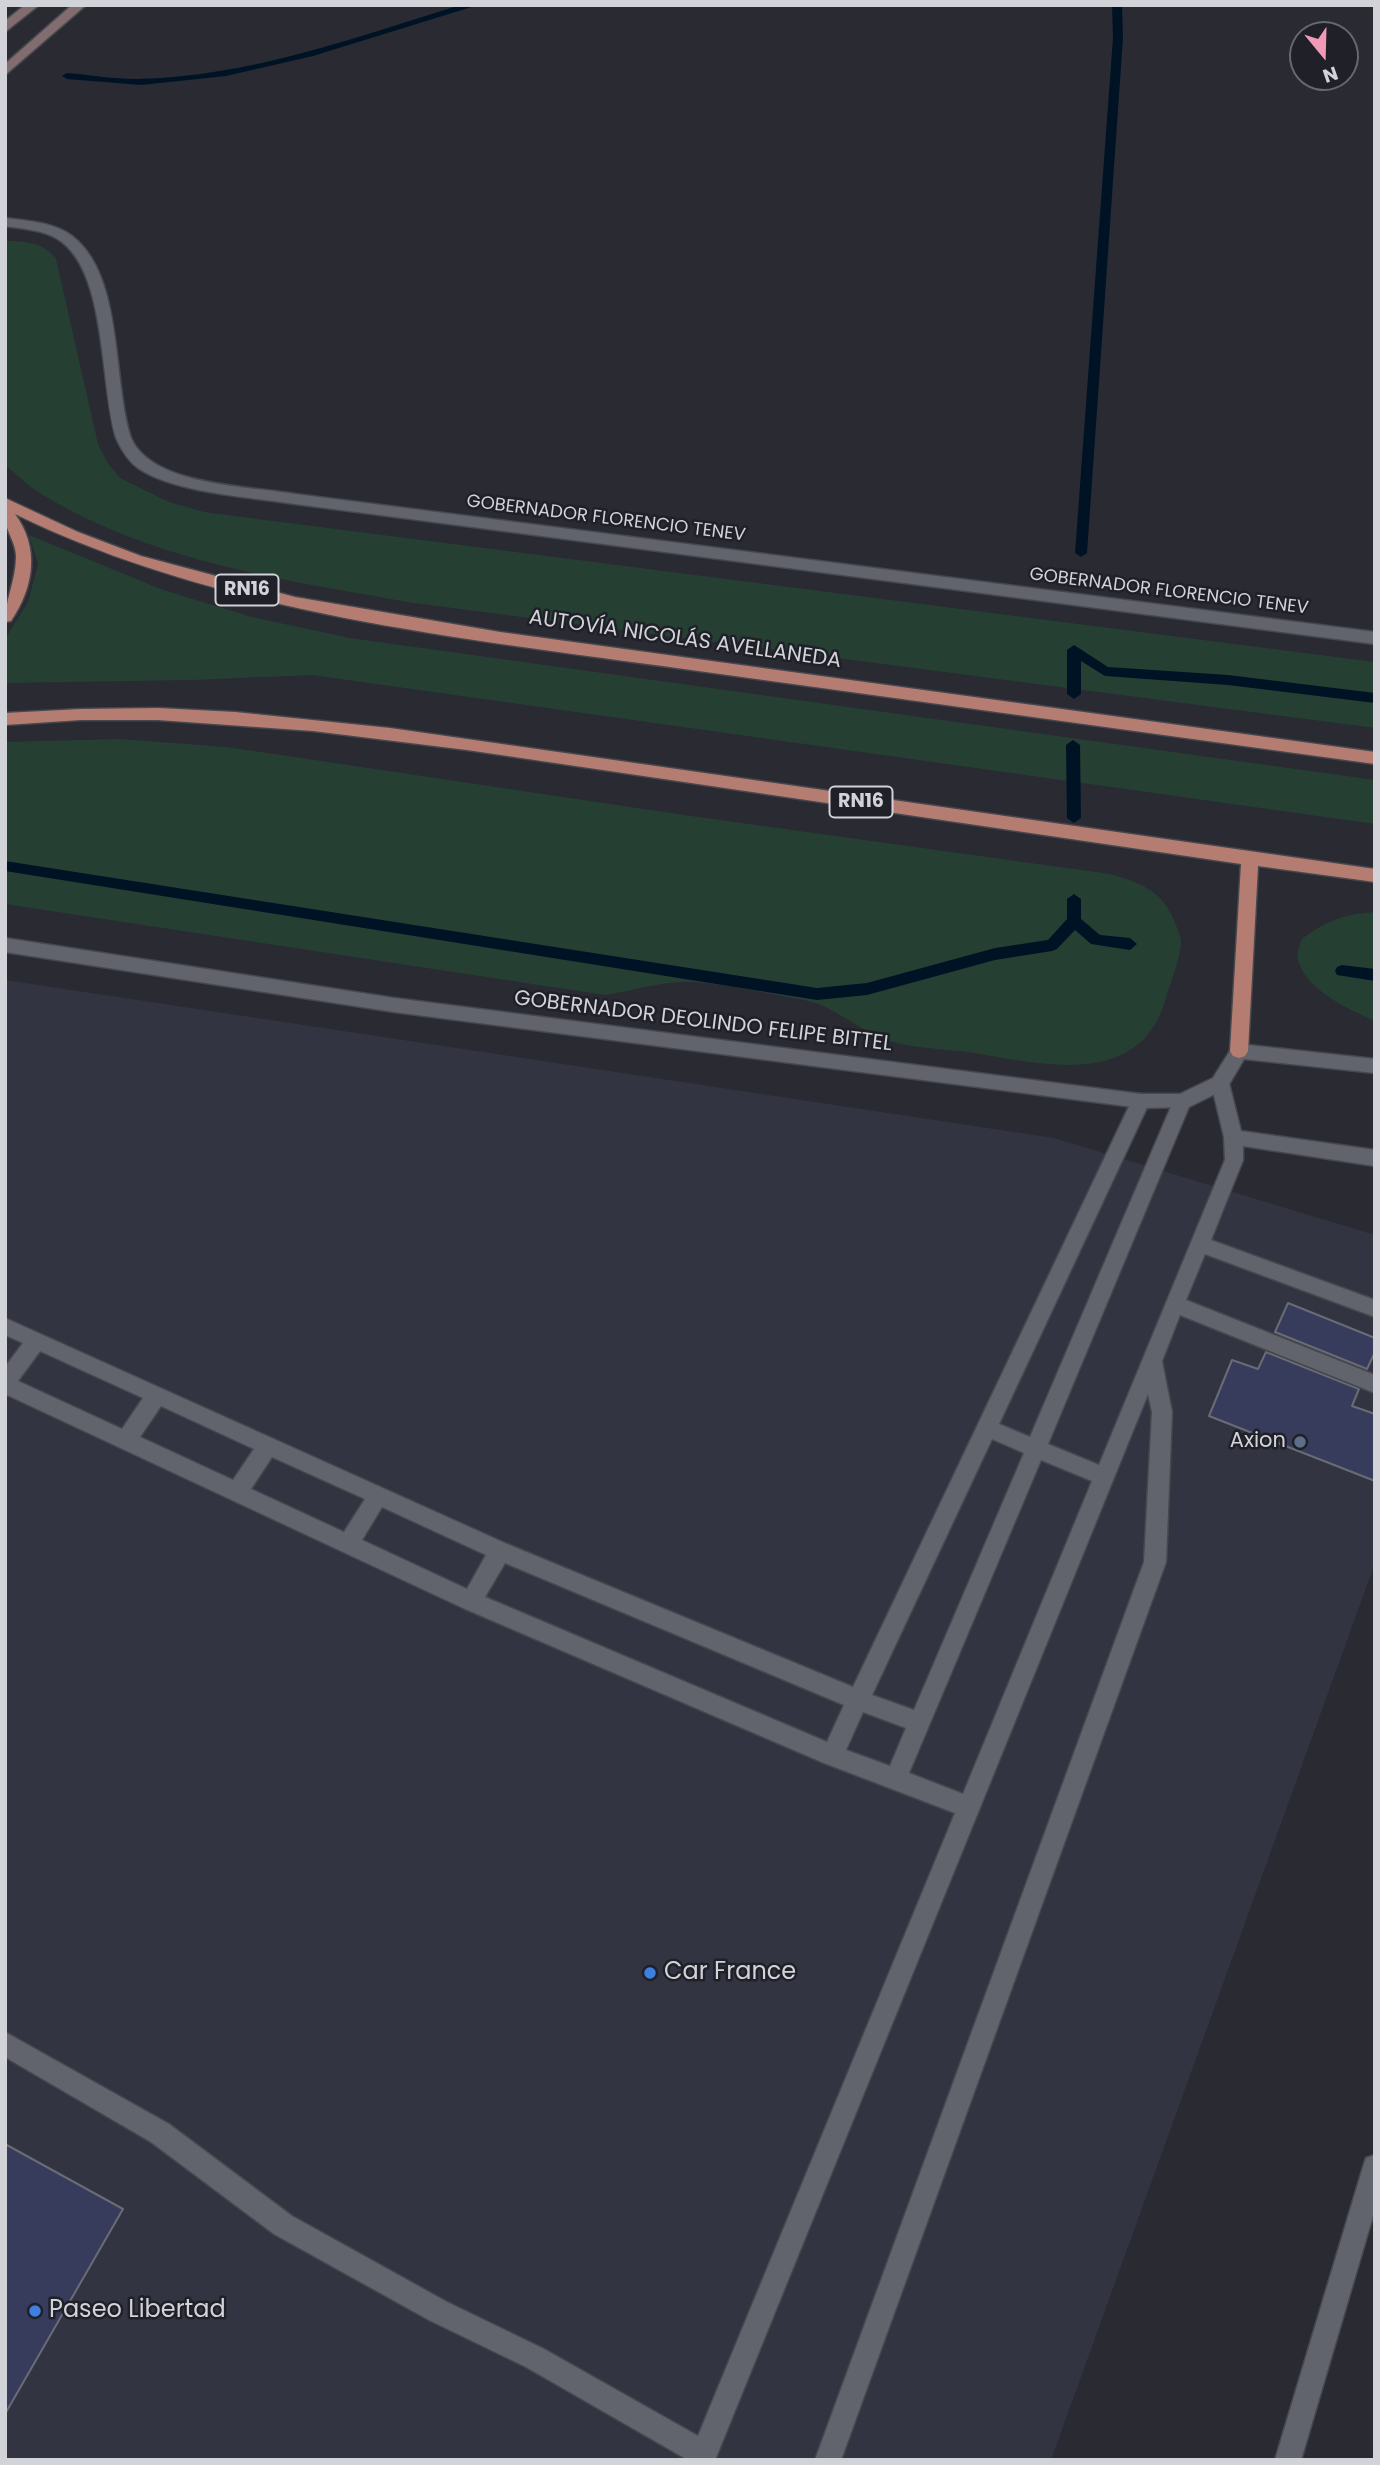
<!DOCTYPE html>
<meta charset="utf-8">
<style>
body{margin:0}
#map{position:relative;width:1380px;height:2465px;overflow:hidden;background:#292a32;font-family:Poppins,sans-serif}
canvas{display:block}
.frame{position:absolute;inset:0;border:7px solid #d2d3d8;pointer-events:none}
.north{position:absolute;left:1289px;top:21px;width:70px;height:70px;box-sizing:border-box;background:#1f2028;border:2px solid #67686e;border-radius:50%;rotate:161deg;font-size:19px;font-weight:700;line-height:28px;text-align:center;color:#d2d3d8}
.north::after{content:'';display:block;margin:auto;width:24px;height:32px;background:#f09ab7;clip-path:polygon(50% 0,100% 100%,50% 72%,0 100%)}
</style>
<div id="map">
<canvas width="1380" height="2465"></canvas>
<div class="frame"></div>
<div class="north">N</div>
</div>
<script>
const g = document.querySelector('canvas').getContext('2d');
g.lineJoin = 'round';
function fill(path, color) {
  g.fillStyle = color;
  g.fill(path, 'evenodd');
}
function strokePath(path, color, width, dash) {
  g.strokeStyle = color;
  g.lineWidth = width;
  g.lineCap = dash ? 'butt' : 'round';
  g.setLineDash(dash || []);
  g.stroke(path);
}
function label(font, color, halo, rows, align = 'center') {
  g.font = font + ' Poppins,sans-serif';
  g.lineWidth = 5;
  g.setLineDash([]);
  g.textBaseline = 'middle';
  g.strokeStyle = halo;
  g.fillStyle = color;
  for (const [text, x, y, turn = 0] of rows) {
    g.save();
    g.translate(x, y);
    g.rotate((+turn || 0) * Math.PI / 180);
    g.textAlign = isNaN(turn) ? turn : align;
    if (halo) g.strokeText(text, 0, 0);
    g.fillText(text, 0, 0);
    g.restore();
  }
}
fill(new Path2D(`
 M 5,980 L 1054,1138 L 1375,1235 L 1375,1563 L 1051,2460 L 5,2460 Z`), '#323441');
fill(new Path2D(`
 M 5,241 C 24,241 44,242 56,259 L 98,444 L 109,465 L 120,478 L 169,502 L 204,512 L 242,517 L 1375,662 L 1375,728 L 414,603 C 289,581 153,562 43,495 C 29,487 17,475 5,465 Z
 M 29,535 L 163,590 L 252,617 L 350,638 L 1375,780 L 1375,824 L 312,675 L 192,680 L 5,683 L 5,639 L 28,602 L 38,564 Z
 M 119,739 L 227,747 L 684,815 L 1110,874 C 1150,885 1167,895 1180,936 C 1185,949 1169,986 1165,1001 C 1138,1091 1037,1063 968,1052 C 943,1049 907,1048 884,1039 C 858,1029 832,1005 804,1000 C 769,994 723,983 689,982 C 662,981 631,991 605,995 L 5,904 L 5,742 Z
 M 1375,912 L 1375,1021 C 1348,1009 1306,990 1298,960 C 1296,954 1300,945 1302,939 C 1325,921 1345,914 1375,912 Z`), '#263f33');
fill(new Path2D(`
 M 461,5 L 478,5 L 313,56 L 226,76 L 141,85 L 67,79 L 62,76 L 67,73 C 90,75 113,79 137,79 C 248,77 356,37 461,5 Z
 M 1112,5 L 1122,5 L 1123,38 L 1087,553 L 1081,557 L 1075,553 L 1113,38 Z
 M 1074,645 L 1108,667 L 1228,675 L 1375,693 L 1375,703 L 1228,685 L 1105,676 L 1081,661 L 1081,694 L 1074,699 L 1067,694 L 1067,650 Z
 M 1073,740 L 1080,745 L 1081,818 L 1074,823 L 1067,818 L 1066,745 Z
 M 5,861 L 817,988 L 867,983 L 995,948 L 1048,940 L 1067,919 L 1067,899 L 1074,894 L 1081,899 L 1081,919 L 1100,935 L 1130,938 L 1137,944 L 1130,950 L 1091,944 L 1075,930 L 1057,949 L 1052,951 L 995,960 L 867,995 L 817,1000 L 5,871 Z
 M 1342,965 L 1375,969 L 1375,981 L 1337,975 L 1335,971 L 1337,967 Z`), '#001325');
const building = new Path2D(`
 M 1288,1303 L 1375,1338 L 1375,1352 L 1367,1369 L 1275,1332 Z
 M 1266,1352 L 1359,1389 L 1352,1406 L 1375,1414 L 1375,1481 L 1209,1416 L 1232,1360 L 1258,1369 Z
 M 5,2144 L 123,2209 L 5,2414 Z`);
fill(building, '#373b5c');
strokePath(building, '#6a6c75', 2);
const service = new Path2D(`
 M 1220,1076 L 1227,1078 L 1229,1083 L 1241,1131 L 1375,1150 L 1375,1166 L 1243,1146 L 1243,1160 L 1211,1240 L 1375,1300 L 1375,1317 L 1205,1254 L 1186,1300 L 1375,1375 L 1375,1393 L 1180,1315 L 1162,1361 L 1172,1412 L 1166,1562 L 841,2460 L 815,2460 L 1144,1562 L 1152,1412 L 1148,1394 L 715,2460 L 688,2460 L 526,2367 L 429,2320 L 274,2234 L 151,2142 L 5,2057 L 5,2032 L 169,2124 L 292,2216 L 447,2302 L 544,2349 L 698,2436 L 955,1813 L 824,1763 L 463,1608 L 5,1394 L 5,1367 L 23,1343 L 5,1335 L 5,1318 L 507,1544 L 853,1687 L 1134,1096 L 1141,1094 L 1148,1096 L 1150,1101 L 999,1424 L 1030,1437 L 1173,1102 L 1175,1097 L 1182,1095 L 1189,1097 L 1191,1102 L 1048,1444 L 1099,1465 L 1225,1160 L 1224,1137 L 1211,1083 L 1213,1078 ZM 40,1351 L 143,1398 L 122,1429 L 18,1381 ZM 161,1406 L 254,1449 L 233,1480 L 140,1437 ZM 992,1439 L 1024,1453 L 914,1710 L 872,1695 ZM 272,1457 L 365,1499 L 344,1532 L 251,1489 ZM 1041,1460 L 1092,1481 L 963,1794 L 909,1773 ZM 382,1507 L 486,1555 L 467,1589 L 362,1540 ZM 505,1563 L 844,1705 L 827,1742 L 485,1597 ZM 863,1712 L 906,1728 L 890,1766 L 846,1750 Z`);
const minor = new Path2D(`
 M 1375,2155 L 1375,2209 L 1301,2460 L 1275,2460 L 1363,2167 L 1366,2158 Z`);
const tertiary = new Path2D(`
 M 5,218 C 27,221 54,222 72,236 C 124,276 112,380 131,438 C 152,486 249,486 295,494 L 1375,632 L 1375,644 L 295,504 C 251,497 174,493 138,468 C 128,461 121,449 116,438 C 100,385 107,277 62,242 C 47,230 24,229 5,226 Z
 M 5,938 L 394,998 L 1141,1094 L 1180,1094 L 1213,1078 L 1233,1046 L 1239,1044 L 1375,1059 L 1375,1073 L 1244,1059 L 1227,1088 L 1189,1107 L 1141,1108 L 394,1012 L 5,952 Z`);
const secondary = new Path2D(`
 M 25,5 L 39,5 L 5,32 L 5,21 Z
 M 72,5 L 86,5 L 5,75 L 5,64 Z`);
const trunk = new Path2D(`
 M 5,498 L 78,532 L 141,556 L 295,597 L 500,632 L 1375,752 L 1375,764 C 1144,732 914,701 684,669 C 460,638 220,614 15,514 C 40,548 34,587 11,621 L 5,622 C 5,600 16,580 16,557 C 16,543 7,533 5,520 C 4,513 5,505 5,498 Z
 M 158,708 L 235,712 L 390,728 L 1375,869 L 1375,882 L 1258,866 L 1248,1051 L 1245,1056 L 1239,1058 L 1233,1056 L 1230,1051 L 1241,864 L 467,750 L 313,731 L 158,720 L 81,720 L 5,725 L 5,713 L 81,709 Z`);
strokePath(service, '#47484e', 3);
strokePath(minor, '#47484e', 3);
strokePath(tertiary, '#47484e', 3);
strokePath(secondary, '#47484e', 3);
strokePath(trunk, '#47484e', 3);
fill(service, '#62646d');
fill(minor, '#62646d');
fill(tertiary, '#62646d');
fill(secondary, '#816d6f');
fill(trunk, '#b57d72');
for (const [x, y, r, color] of [
 [1300,1442,7,"#5c6f8a"],
 [650,1973,7,"#3f7fe0"],
 [35,2311,7,"#3f7fe0"]
]) {
  const dot = new Path2D();
  dot.arc(x, y, r, 0, 2 * Math.PI);
  g.fillStyle = color;
  g.fill(dot);
  strokePath(dot, '#1f2028', 2.5);
}
label('18px', '#d2d3d8', '#1f2028', [
 ["GOBERNADOR FLORENCIO TENEV",606,519,7],
 ["GOBERNADOR FLORENCIO TENEV",1169,592,7]
]);
for (const [x, y, w] of [
 [247,590,63],
 [861,802,63]
]) {
  const box = new Path2D();
  box.roundRect(x - w / 2, y - 15.5, w, 31, 5);
  g.fillStyle = '#1f2028';
  g.fill(box);
  strokePath(box, '#d2d3d8', 2);
}
label('bold 19px', '#d2d3d8', null, [
 ["RN16",247,590],
 ["RN16",861,802]
]);
label('21px', '#d2d3d8', '#1f2028', [
 ["AUTOVÍA NICOLÁS AVELLANEDA",685,640,8],
 ["GOBERNADOR DEOLINDO FELIPE BITTEL",703,1022,7]
]);
label('21px', '#d2d3d8', '#1f2028', [
 ["Axion",1286,1442]
], 'right');
label('24px', '#d2d3d8', '#1f2028', [
 ["Car France",664,1973],
 ["Paseo Libertad",49,2311]
], 'left');
</script>
